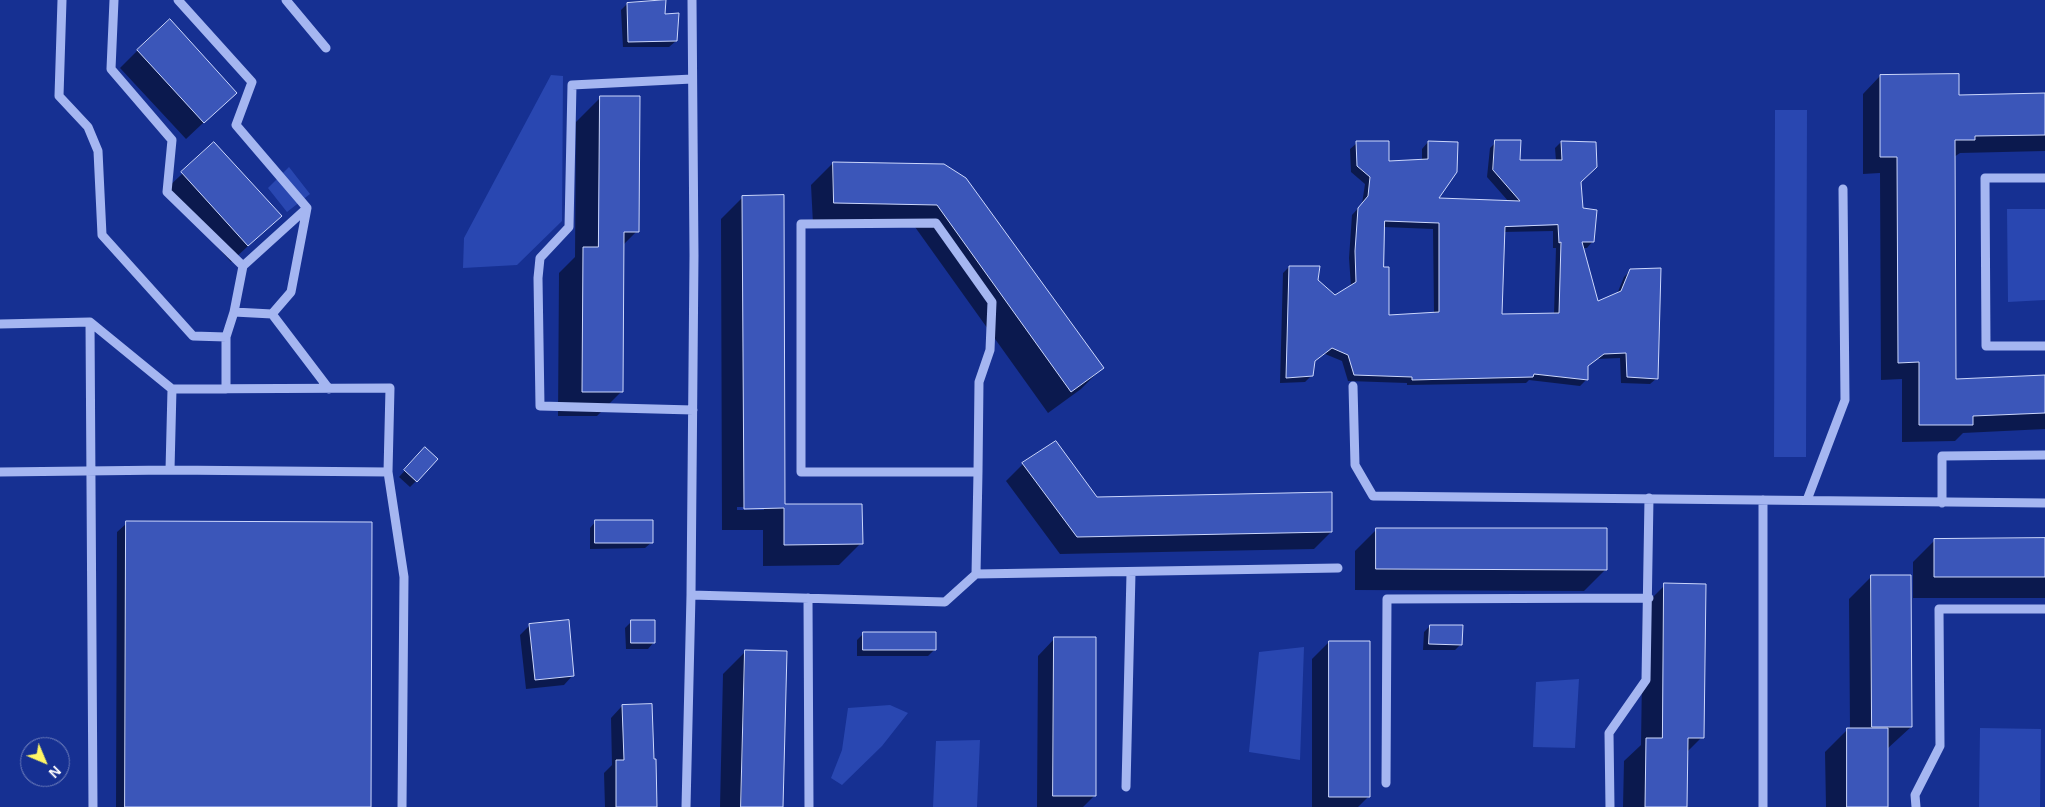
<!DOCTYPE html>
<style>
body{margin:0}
#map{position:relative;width:2045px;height:807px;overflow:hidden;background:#163092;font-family:Helvetica,sans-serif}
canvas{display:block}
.north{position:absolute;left:20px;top:737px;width:50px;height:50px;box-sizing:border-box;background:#163092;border:1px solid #7383be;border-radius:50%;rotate:135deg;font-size:14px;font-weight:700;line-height:20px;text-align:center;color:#fff}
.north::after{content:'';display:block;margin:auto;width:18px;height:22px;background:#fff665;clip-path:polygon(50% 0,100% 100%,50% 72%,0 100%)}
</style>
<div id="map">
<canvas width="2045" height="807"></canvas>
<div class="north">N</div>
</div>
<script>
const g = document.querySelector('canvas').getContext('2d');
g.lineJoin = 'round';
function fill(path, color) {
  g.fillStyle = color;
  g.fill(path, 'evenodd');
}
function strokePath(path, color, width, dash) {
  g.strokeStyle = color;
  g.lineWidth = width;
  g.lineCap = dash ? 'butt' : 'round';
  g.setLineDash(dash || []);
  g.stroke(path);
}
fill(new Path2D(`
 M 551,75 L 563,76 L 562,221 L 517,265 L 463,268 L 464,238 Z
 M 1775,110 L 1807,110 L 1806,457 L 1774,457 Z
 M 289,167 L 310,194 L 287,212 L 268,188 Z
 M 2007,209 L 2045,209 L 2045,300 L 2008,302 Z
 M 1304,647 L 1300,760 L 1249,752 L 1259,652 Z
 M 1579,679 L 1575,748 L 1533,747 L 1536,682 Z
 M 890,705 L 908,713 L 882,746 L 842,785 L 831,778 L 842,750 L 848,708 Z
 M 1980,728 L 2041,729 L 2040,807 L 1979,807 Z
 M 980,740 L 977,807 L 933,807 L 936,741 Z`), '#2947b1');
fill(new Path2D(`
 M 627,4 L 664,15 L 676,41 L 669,47 L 623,47 L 621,10 Z
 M 138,50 L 235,93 L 186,139 L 120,68 Z
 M 1880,76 L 1958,96 L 2045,95 L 2045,151 L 1960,153 L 1954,157 L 1954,381 L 2045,377 L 2045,429 L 1963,433 L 1955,441 L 1902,442 L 1902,379 L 1881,380 L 1880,173 L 1863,174 L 1863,94 Z
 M 601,97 L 637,231 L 622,246 L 621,392 L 597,416 L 558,416 L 559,273 L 575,257 L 576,122 Z
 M 1428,142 L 1436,199 L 1509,202 L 1487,177 L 1490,148 L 1496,142 L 1519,161 L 1556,161 L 1555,148 L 1561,142 L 1580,181 L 1582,209 L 1593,241 L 1587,248 L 1582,248 L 1597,303 L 1617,294 L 1624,277 L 1631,270 L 1657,378 L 1650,384 L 1621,383 L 1620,358 L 1597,359 L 1587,367 L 1586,380 L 1580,386 L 1529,380 L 1526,383 L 1407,385 L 1407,383 L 1348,381 L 1342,361 L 1325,354 L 1313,362 L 1311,376 L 1305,382 L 1280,383 L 1283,273 L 1289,267 L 1317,281 L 1335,297 L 1351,287 L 1349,258 L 1352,215 L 1362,204 L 1365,184 L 1351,172 L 1350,149 L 1357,143 L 1388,162 L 1422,161 L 1422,149 ZM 1383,227 L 1433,229 L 1434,314 L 1388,317 L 1383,269 ZM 1553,231 L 1553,248 L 1556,248 L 1554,314 L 1500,316 L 1503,232 Z
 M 214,144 L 280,216 L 231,262 L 165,190 Z
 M 833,163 L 944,165 L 1103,367 L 1081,389 L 1048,413 L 915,227 L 813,224 L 811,185 Z
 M 743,197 L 784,506 L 861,543 L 839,565 L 763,566 L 763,530 L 722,530 L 721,219 ZM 737,507 L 764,507 L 764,510 L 737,510 Z
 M 419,455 L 416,481 L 410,487 L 399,477 Z
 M 1023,464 L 1096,499 L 1331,532 L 1314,549 L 1060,554 L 1006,481 Z
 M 596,521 L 652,542 L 645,548 L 590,549 L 590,528 Z
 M 127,523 L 370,807 L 116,807 L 117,532 Z
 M 1377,529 L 1606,569 L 1584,591 L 1355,590 L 1355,551 Z
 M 1935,540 L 2045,540 L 2045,598 L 1913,598 L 1913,562 Z
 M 1871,577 L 1911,727 L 1887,749 L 1887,807 L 1826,807 L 1825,752 L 1847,730 L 1850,730 L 1849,599 Z
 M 1665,585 L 1702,737 L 1686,753 L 1686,807 L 1623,807 L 1624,761 L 1641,745 L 1643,607 Z
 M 631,622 L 654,642 L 648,649 L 626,649 L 625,628 Z
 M 530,625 L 573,675 L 564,685 L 526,689 L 520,635 Z
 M 1430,626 L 1461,644 L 1455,650 L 1423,650 L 1424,632 Z
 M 864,633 L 934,650 L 928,656 L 857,656 L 857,640 Z
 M 1055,638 L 1094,796 L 1083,807 L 1037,807 L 1038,656 Z
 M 1329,642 L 1369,796 L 1358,807 L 1312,807 L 1312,659 Z
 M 745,652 L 782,807 L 720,807 L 723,674 Z
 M 622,706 L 656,807 L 605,807 L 604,773 L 612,765 L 611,718 Z`), '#0007');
const building = new Path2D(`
 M 666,0 L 665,14 L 679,13 L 677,41 L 628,42 L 627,3 Z
 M 170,19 L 237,93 L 204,123 L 137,50 Z
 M 1959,74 L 1959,95 L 2045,93 L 2045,135 L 1975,136 L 1975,140 L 1955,140 L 1956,379 L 2045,375 L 2045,413 L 1973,416 L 1973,425 L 1919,425 L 1919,362 L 1898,363 L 1897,157 L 1880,157 L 1880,75 Z
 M 600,96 L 640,96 L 639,232 L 624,232 L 623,392 L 582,392 L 583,247 L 598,247 Z
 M 1495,140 L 1521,140 L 1520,160 L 1562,160 L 1561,141 L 1596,142 L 1597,167 L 1581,182 L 1583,208 L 1597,210 L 1594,242 L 1582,242 L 1598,301 L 1621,291 L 1630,269 L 1661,268 L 1658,379 L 1627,377 L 1626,353 L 1604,354 L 1588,366 L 1588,380 L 1534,374 L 1533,377 L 1412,380 L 1412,377 L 1354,375 L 1348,355 L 1332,348 L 1315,361 L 1313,376 L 1286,378 L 1289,266 L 1320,266 L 1318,280 L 1335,295 L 1356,282 L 1355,251 L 1358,208 L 1368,196 L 1370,177 L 1357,166 L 1356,141 L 1389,141 L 1389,161 L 1428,159 L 1428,141 L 1458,142 L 1457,172 L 1439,198 L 1520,201 L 1493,170 ZM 1385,221 L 1439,223 L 1439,312 L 1389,315 L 1389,267 L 1384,267 ZM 1558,225 L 1559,243 L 1561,242 L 1559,313 L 1502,314 L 1505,227 Z
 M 214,142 L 282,216 L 248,246 L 181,172 Z
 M 833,162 L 944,164 L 966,178 L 1104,368 L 1071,392 L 937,205 L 834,203 Z
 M 784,195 L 785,504 L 862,504 L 863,544 L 784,545 L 784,508 L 744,509 L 742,196 Z
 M 1056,441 L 1097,497 L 1332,492 L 1332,532 L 1077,537 L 1022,463 Z
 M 425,447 L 438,459 L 417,482 L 404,470 Z
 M 595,520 L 653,520 L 653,543 L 595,543 Z
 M 126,521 L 372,522 L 371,807 L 125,807 Z
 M 1376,528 L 1607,528 L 1607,570 L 1376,569 Z
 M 2045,538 L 2045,577 L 1934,577 L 1934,539 Z
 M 1871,575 L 1911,575 L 1912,727 L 1872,727 Z
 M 1664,583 L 1706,584 L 1704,738 L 1688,738 L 1687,807 L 1645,807 L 1646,738 L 1662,738 Z
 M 569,620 L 574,676 L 535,680 L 529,624 Z
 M 631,620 L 655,620 L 655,643 L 631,643 Z
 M 1430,625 L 1463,625 L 1462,645 L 1429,644 Z
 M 863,632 L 936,632 L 936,650 L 863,650 Z
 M 1054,637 L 1096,637 L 1096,796 L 1053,796 Z
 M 1329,641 L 1370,641 L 1370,797 L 1329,797 Z
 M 745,650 L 787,651 L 783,807 L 741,807 Z
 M 652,704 L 654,759 L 656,759 L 657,807 L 616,807 L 616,760 L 624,760 L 622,705 Z
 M 1847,728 L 1888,728 L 1888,807 L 1847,807 Z`);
fill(building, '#3b56b9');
strokePath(building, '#ccd7fc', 1);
strokePath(new Path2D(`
 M 62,0 L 59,96 L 88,127 L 98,151 L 102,235 L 193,336 L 226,337 L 234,312 L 243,266 L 167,192 L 172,140 L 111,69 L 114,0
 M 178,0 L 252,82 L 236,125 L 307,208 L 291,292 L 272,314
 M 286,0 L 326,48
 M 692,79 L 572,85 L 569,227 L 540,258 L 538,278 L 540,406 L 693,410
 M 2045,178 L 1985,178 L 1986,346 L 2045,346
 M 243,266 L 307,208
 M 234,312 L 272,314 L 329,389
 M 90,322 L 93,807
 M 0,324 L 90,322 L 172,389 L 390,388 L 388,472 L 404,577 L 402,807
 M 226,337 L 226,389
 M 1353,386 L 1355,465 L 1373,496 L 2045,503
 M 172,389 L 170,470 L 388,472
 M 0,472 L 170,470
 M 1763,500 L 1763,807
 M 1807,500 L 1845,400 L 1843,189
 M 1942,503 L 1942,456 L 2045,455
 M 976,574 L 978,472 L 801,472 L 801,224 L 936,223 L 992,302 L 990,350 L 979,382 L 978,472
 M 691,595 L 945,602 L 976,574 L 1338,568
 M 808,598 L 809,807
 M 1386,783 L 1387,599 L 1649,598
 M 1126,787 L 1131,573
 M 686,807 L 691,595 L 694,255 L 692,0
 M 1610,807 L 1609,733 L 1646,680 L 1649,498
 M 1916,807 L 1915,795 L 1940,746 L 1939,609 L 2045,609`), '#a5b6f1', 9);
</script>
